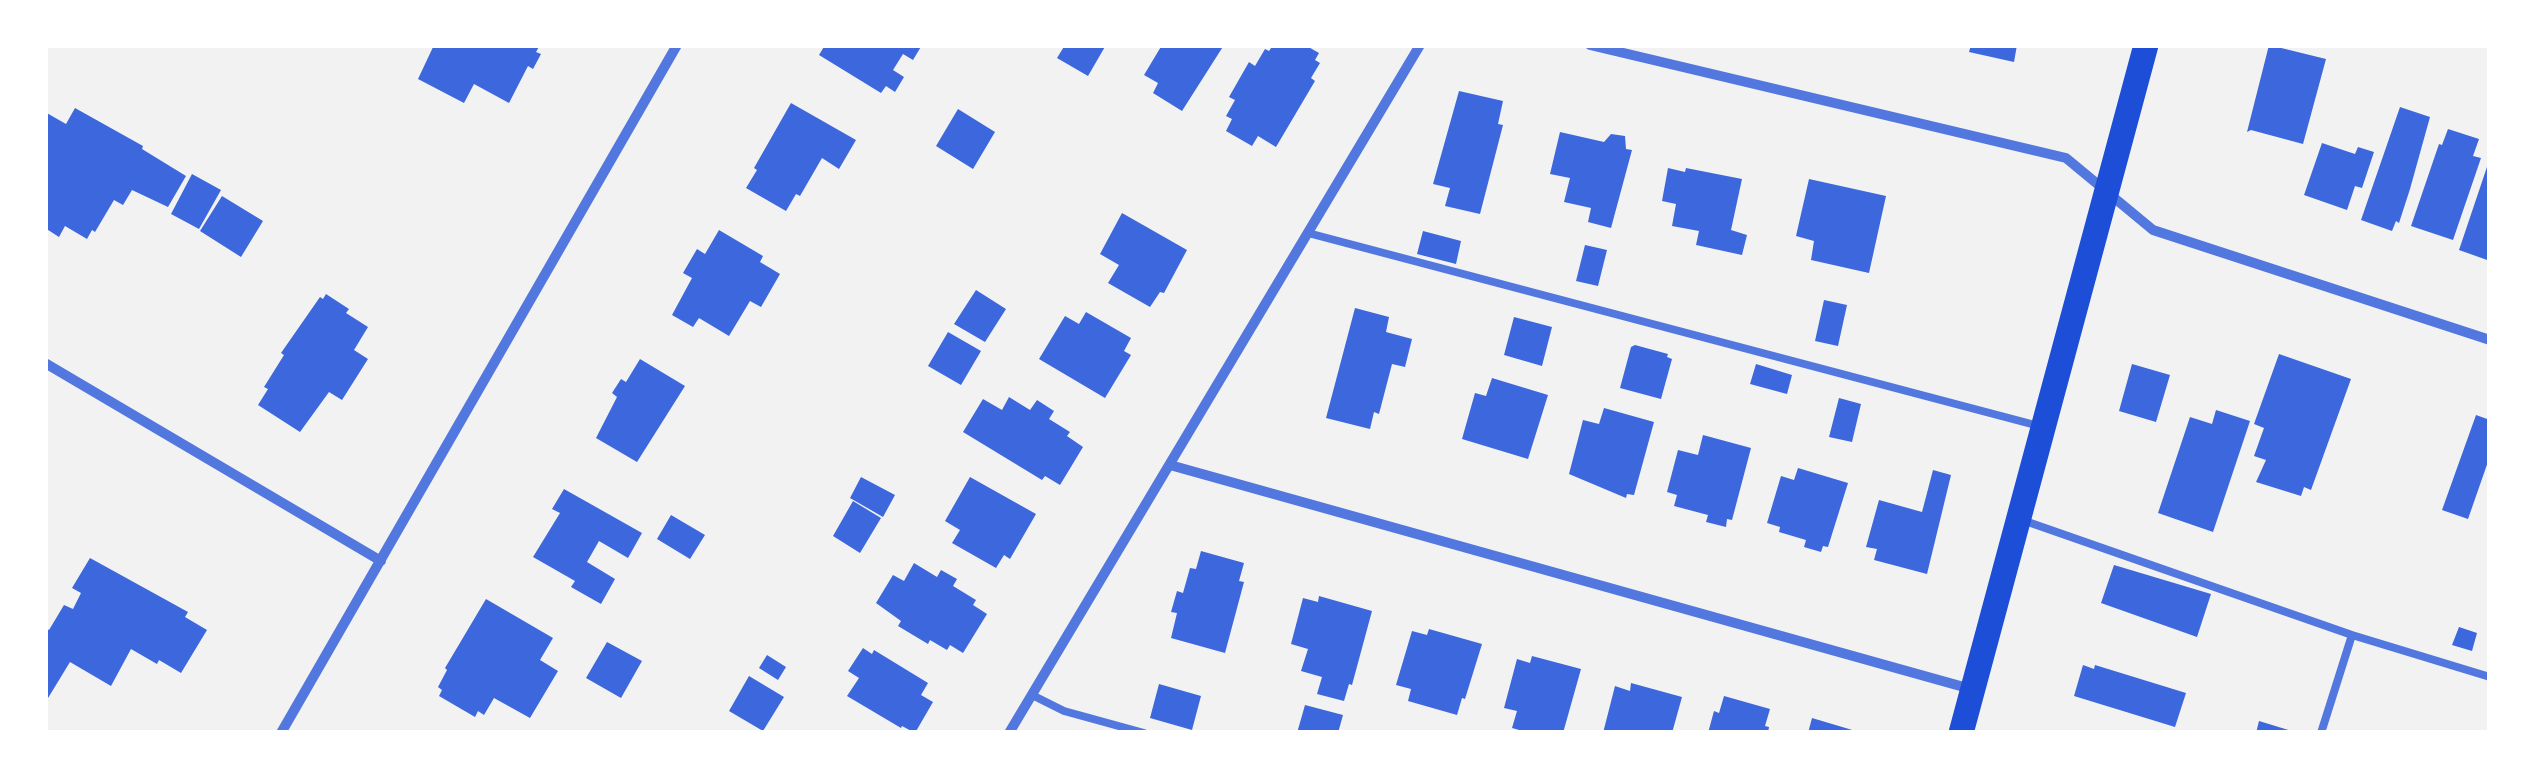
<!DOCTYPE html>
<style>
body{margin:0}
#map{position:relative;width:2535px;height:778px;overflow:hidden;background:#f2f2f2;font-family:Figtree,sans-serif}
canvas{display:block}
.frame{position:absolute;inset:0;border:48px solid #fff;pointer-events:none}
</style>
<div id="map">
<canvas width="2535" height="778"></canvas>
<div class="frame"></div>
</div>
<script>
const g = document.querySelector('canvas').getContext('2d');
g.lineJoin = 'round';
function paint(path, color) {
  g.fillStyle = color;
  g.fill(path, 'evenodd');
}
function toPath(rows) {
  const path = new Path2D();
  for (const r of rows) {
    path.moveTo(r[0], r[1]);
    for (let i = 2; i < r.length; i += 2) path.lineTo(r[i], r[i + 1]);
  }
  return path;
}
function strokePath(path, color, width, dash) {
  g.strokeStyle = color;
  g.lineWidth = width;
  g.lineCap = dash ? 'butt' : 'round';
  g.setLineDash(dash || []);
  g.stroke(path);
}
paint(toPath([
 [434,45,540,45,536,52,541,54,533,69,528,66,509,103,474,84,464,103,418,79],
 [825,45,922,45,913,60,903,54,893,70,904,77,895,92,886,86,881,93,819,55],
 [1065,45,1106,45,1088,76,1057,58],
 [1162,45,1224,45,1182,111,1153,93,1158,83,1144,75],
 [1273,45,1305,45,1319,53,1315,60,1320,63,1311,78,1315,81,1276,147,1258,136,1252,146,1226,131,1232,119,1226,116,1235,100,1229,97,1249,62,1255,66,1265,49,1269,51],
 [1971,45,2017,45,2014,62,1969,52],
 [2269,45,2326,59,2303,144,2251,130,2247,132],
 [1459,91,1503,101,1498,124,1503,125,1480,214,1445,206,1450,188,1433,184],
 [791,103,856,140,839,169,822,158,800,196,796,194,786,211,746,188,757,170,754,168],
 [2400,107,2430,117,2410,189,2399,223,2396,221,2392,231,2361,220],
 [75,108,143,146,142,149,186,176,168,207,132,190,123,205,114,200,95,232,92,230,87,239,65,226,59,237,45,228,45,112,66,124],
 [958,109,995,132,973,169,936,146],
 [2448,129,2479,139,2473,156,2481,158,2453,240,2411,226,2439,144,2442,145],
 [1560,132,1604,142,1611,134,1625,136,1626,149,1632,150,1611,228,1588,222,1591,208,1564,202,1570,178,1550,174],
 [2322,143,2355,154,2358,147,2374,152,2362,188,2355,186,2347,210,2304,195],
 [2489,161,2490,161,2490,261,2459,250],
 [1668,168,1685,172,1686,168,1742,179,1731,230,1747,235,1742,255,1696,245,1699,231,1672,226,1676,204,1662,201],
 [192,174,221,190,199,229,171,214],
 [1809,179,1886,196,1869,273,1811,260,1814,241,1796,236],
 [222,196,263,221,241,257,200,231],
 [1122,213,1187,250,1164,293,1160,292,1150,307,1108,283,1119,265,1100,254],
 [719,230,763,256,760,262,780,274,761,307,750,301,729,336,699,318,693,327,672,315,692,278,683,273,697,249,705,254],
 [1423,231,1461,241,1456,264,1417,254],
 [1585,245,1607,250,1598,286,1576,281],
 [976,290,1006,309,985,342,954,324],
 [326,294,349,309,346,313,368,327,354,350,368,359,342,400,329,392,300,432,258,405,268,389,264,387,284,355,281,353,320,297,323,299],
 [1824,300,1847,305,1838,346,1815,341],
 [1355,308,1389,317,1386,332,1412,339,1405,367,1392,364,1379,414,1374,412,1370,429,1326,418],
 [1086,312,1131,338,1124,351,1131,355,1105,398,1039,359,1065,316,1079,324],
 [1514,317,1552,327,1542,366,1504,355],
 [948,332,981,351,961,385,928,366],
 [1635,345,1668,354,1667,357,1672,359,1661,399,1620,388,1631,347],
 [2279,354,2351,379,2311,490,2304,487,2301,496,2256,482,2266,460,2254,456,2264,428,2254,424],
 [640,359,685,386,637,462,596,438,617,397,612,393,621,379,626,382],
 [1756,364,1792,375,1787,394,1750,384],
 [2132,364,2170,375,2156,422,2119,411],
 [1492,378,1548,395,1528,459,1462,439,1475,393,1486,396],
 [1009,397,1030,410,1037,400,1054,411,1049,419,1070,432,1067,436,1083,447,1060,485,1045,476,1042,480,963,432,983,399,1002,410],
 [1839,398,1861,404,1852,442,1829,437],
 [1604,408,1654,422,1634,495,1627,494,1626,498,1569,474,1583,420,1599,424],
 [2216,410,2250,421,2213,532,2158,513,2190,417,2212,424],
 [2476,415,2490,420,2490,456,2468,519,2442,510],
 [1703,435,1751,448,1732,520,1727,519,1726,527,1706,522,1708,515,1674,506,1677,495,1667,492,1678,450,1698,455],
 [1798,468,1848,483,1828,547,1823,546,1821,552,1804,547,1806,540,1779,532,1780,527,1767,523,1781,476,1794,480],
 [1933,470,1951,475,1927,574,1874,560,1877,549,1866,547,1879,500,1922,512],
 [861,477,895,495,883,517,850,498],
 [970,477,1036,514,1010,559,1004,555,996,568,952,543,960,530,945,521],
 [564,489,642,533,628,558,599,541,587,562,615,579,601,604,571,587,575,581,533,557,560,513,552,509],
 [853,501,881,518,860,553,833,536],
 [671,515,705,535,690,559,657,539],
 [1201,551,1244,563,1239,581,1244,582,1225,653,1171,638,1177,613,1171,612,1177,591,1183,593,1190,568,1196,569],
 [90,558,188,612,185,617,207,630,181,673,159,660,157,664,131,649,111,686,70,662,45,703,45,628,49,630,64,605,73,609,81,593,72,588],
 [914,563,937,577,941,570,957,579,953,586,976,600,973,605,987,614,963,653,950,645,947,650,930,640,928,644,898,626,901,621,876,603,893,575,904,581],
 [2114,565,2211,594,2197,637,2101,603],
 [1319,596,1372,611,1352,685,1349,684,1344,701,1317,694,1322,677,1301,671,1308,649,1291,644,1303,598,1318,602],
 [486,599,553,638,540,660,558,671,530,718,494,698,484,715,478,711,475,717,439,696,442,690,438,687,447,670,445,668],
 [2459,627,2477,633,2472,651,2452,645],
 [1429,629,1482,644,1465,699,1462,698,1457,715,1408,701,1411,689,1396,685,1412,631,1427,635],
 [607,642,642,661,621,698,586,678],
 [863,648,872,654,874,650,928,683,921,695,933,702,915,733,902,726,901,728,847,696,859,678,848,671],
 [767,655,786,667,778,680,759,668],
 [1532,656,1581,669,1563,733,1530,733,1512,728,1517,711,1504,708,1517,659,1530,663],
 [2083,665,2094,669,2095,665,2186,693,2175,727,2074,696],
 [749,676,784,697,763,731,729,711],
 [1631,683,1682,697,1672,733,1603,733,1615,686,1630,691],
 [1159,684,1201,696,1192,730,1150,718],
 [1724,696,1770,709,1765,726,1769,727,1768,733,1708,733,1714,711,1719,713],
 [1305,705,1343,715,1338,733,1297,733],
 [1812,718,1859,732,1859,733,1808,733],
 [2259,721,2295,732,2295,733,2256,733]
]), '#3d67dc');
strokePath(toPath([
 [1308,233,2039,426],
 [2025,521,2352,635,2490,677],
 [1032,695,1064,711,1144,733],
 [2321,733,2352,635]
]), '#5277de', 8);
strokePath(toPath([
 [1590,45,2066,158,2153,230,2490,340],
 [45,363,381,561],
 [1170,465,1971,689],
 [281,733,677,45],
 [1009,733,1420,45]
]), '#5277de', 10);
strokePath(toPath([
 [1961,733,2146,45]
]), '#1d4ed8', 25);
</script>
